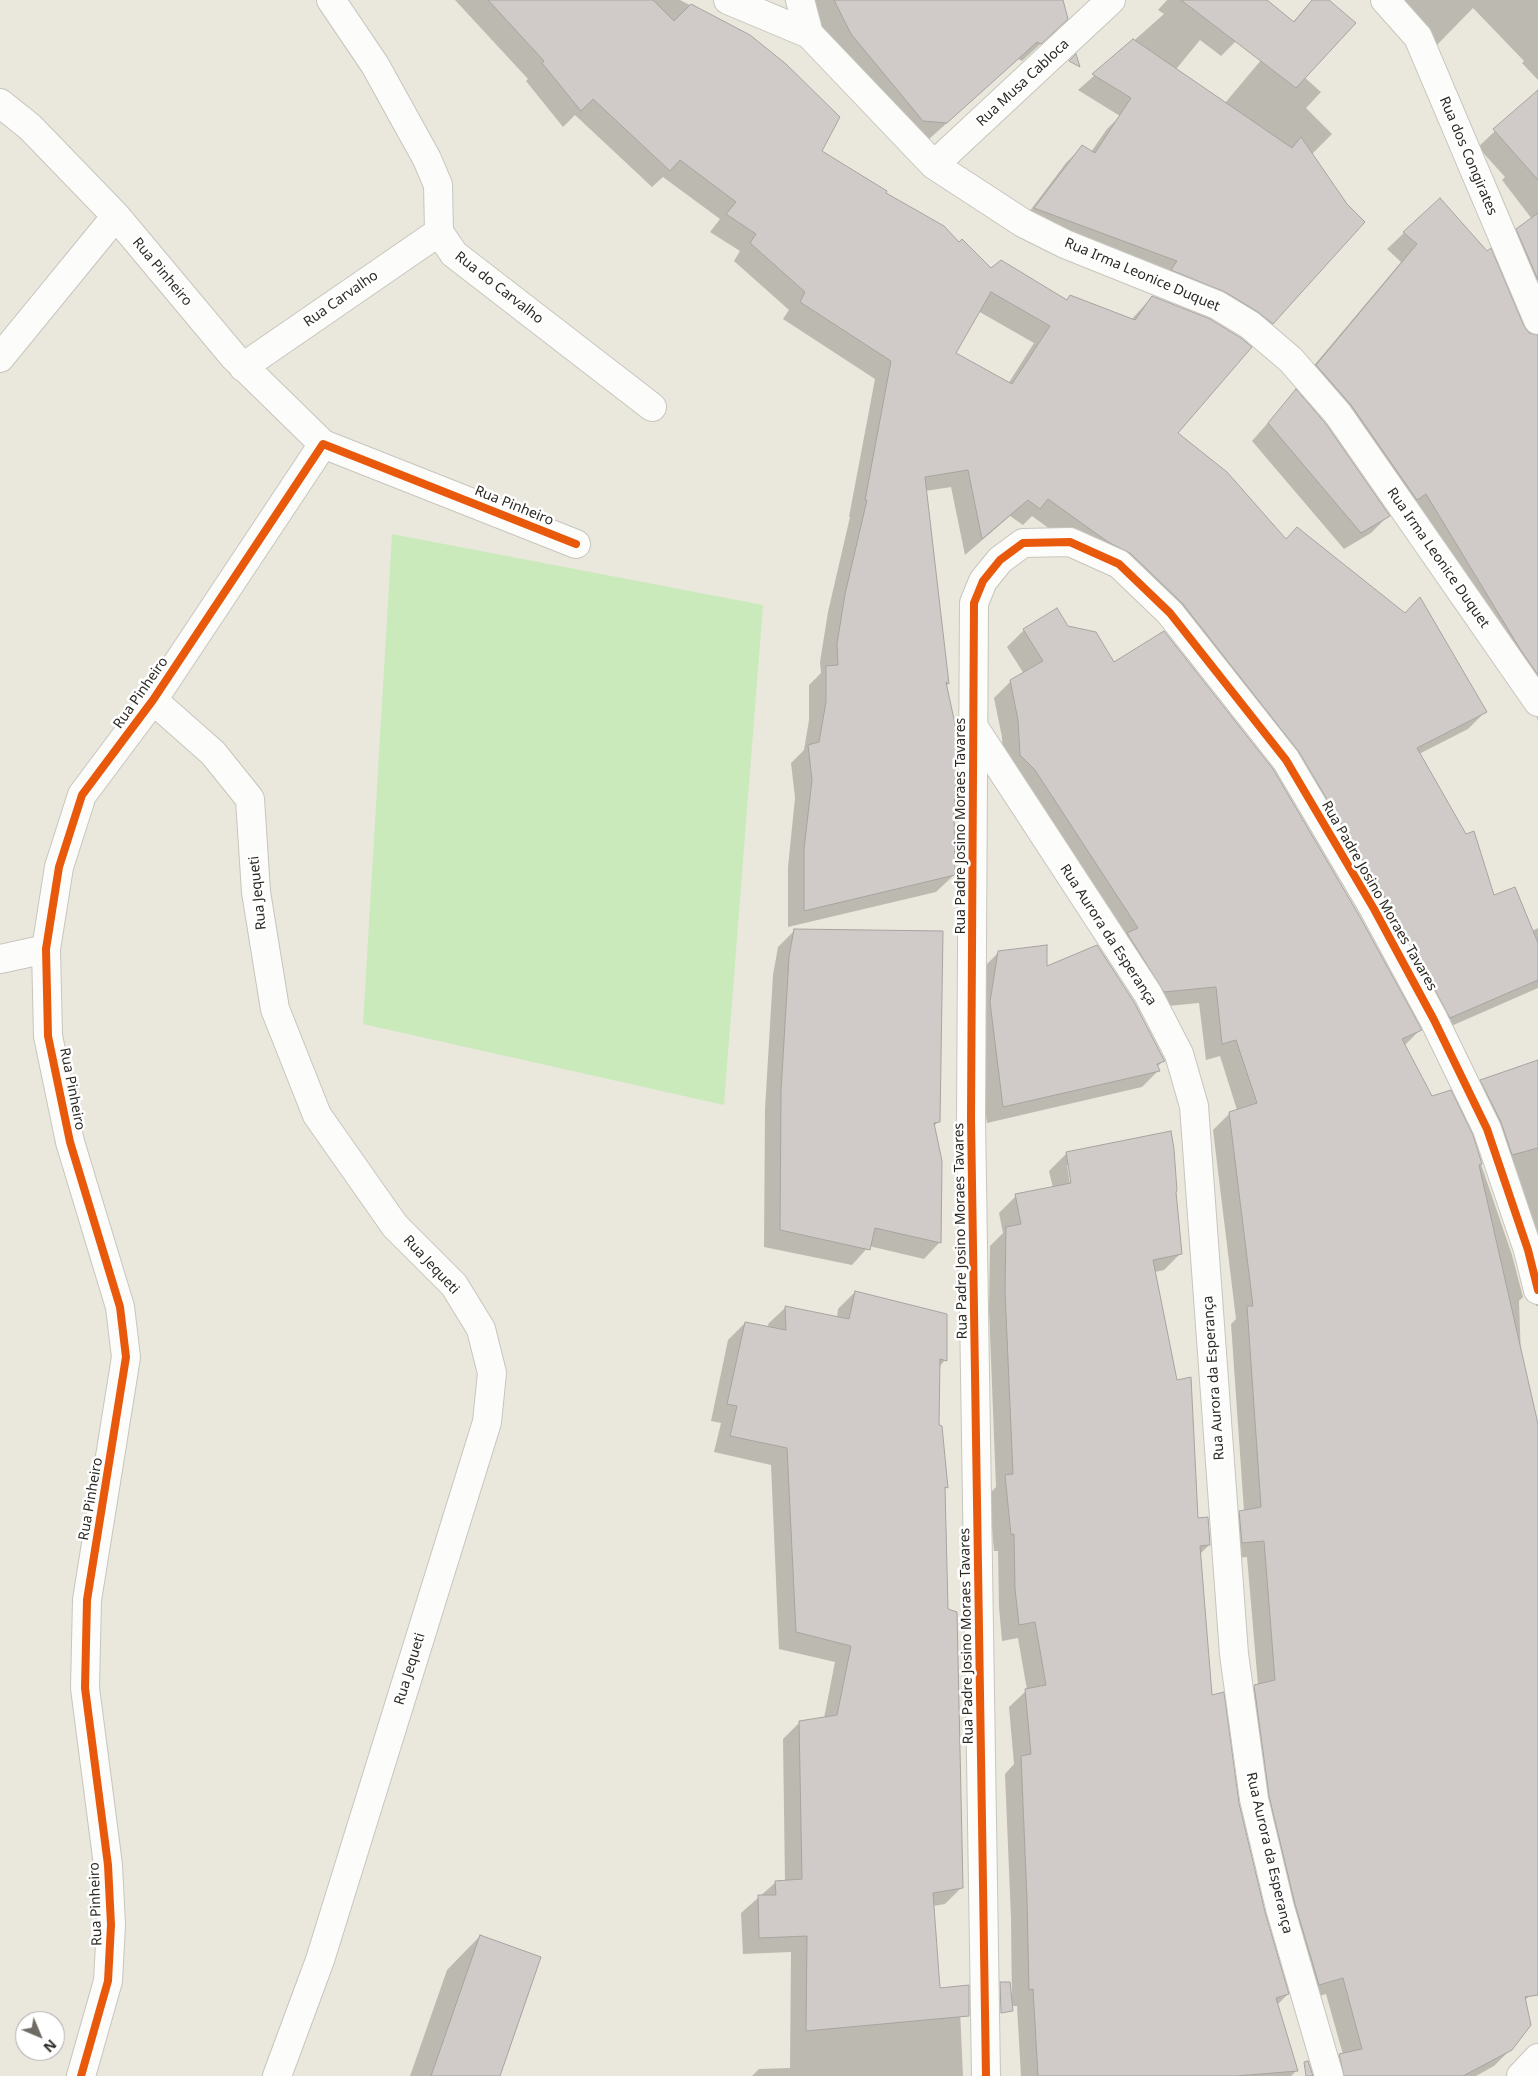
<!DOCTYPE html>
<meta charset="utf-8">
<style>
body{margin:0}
#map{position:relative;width:1538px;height:2076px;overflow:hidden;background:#eae8dd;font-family:"Noto Sans",sans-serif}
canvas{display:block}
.north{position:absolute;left:15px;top:2011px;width:50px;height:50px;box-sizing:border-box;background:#fff;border:1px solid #abaaa7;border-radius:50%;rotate:135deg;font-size:14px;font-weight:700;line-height:20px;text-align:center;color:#2c2a23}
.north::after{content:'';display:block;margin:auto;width:18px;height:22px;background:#6e6c64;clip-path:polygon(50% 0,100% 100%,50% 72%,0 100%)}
</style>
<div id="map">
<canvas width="1538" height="2076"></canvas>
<div class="north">N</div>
</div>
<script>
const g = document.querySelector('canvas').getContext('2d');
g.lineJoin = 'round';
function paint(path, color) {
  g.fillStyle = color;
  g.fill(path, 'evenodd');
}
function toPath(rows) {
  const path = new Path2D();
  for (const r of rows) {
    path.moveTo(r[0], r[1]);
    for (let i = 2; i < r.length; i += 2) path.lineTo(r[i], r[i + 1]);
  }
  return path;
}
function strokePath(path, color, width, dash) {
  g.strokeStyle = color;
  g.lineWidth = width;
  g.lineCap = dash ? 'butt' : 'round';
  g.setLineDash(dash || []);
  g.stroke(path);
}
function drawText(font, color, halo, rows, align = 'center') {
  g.font = font + ' "Noto Sans",sans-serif';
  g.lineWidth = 5;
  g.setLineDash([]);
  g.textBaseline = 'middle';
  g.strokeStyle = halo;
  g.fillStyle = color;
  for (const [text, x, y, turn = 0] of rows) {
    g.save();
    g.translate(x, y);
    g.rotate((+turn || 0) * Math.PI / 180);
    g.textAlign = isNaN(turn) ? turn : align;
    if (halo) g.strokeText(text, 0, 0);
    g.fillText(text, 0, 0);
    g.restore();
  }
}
paint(toPath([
 [392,534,763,605,724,1105,363,1024]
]), '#caeabb');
paint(toPath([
 [455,0,680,0,750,36,820,152,959,243,991,270,1067,301,1131,320,1152,297,1176,434,1286,540,1485,712,1468,729,1419,754,1493,896,1532,931,1538,928,1538,988,1433,1034,1283,769,1165,620,1091,559,1032,516,1023,525,1010,516,965,555,951,487,925,491,948,684,946,686,953,810,954,875,936,892,788,927,788,867,795,798,791,763,804,750,809,720,809,685,821,673,820,662,828,612,850,517,849,517,875,379,783,319,789,310,734,261,740,251,710,232,720,219,663,177,652,187,575,115,563,127,526,81,528,79],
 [978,311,1034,343,1008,384,954,354],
 [813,0,1062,0,1048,37,1022,61,1018,59,928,140,820,25],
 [1167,0,1232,0,1236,41,1221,56,1200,40,1146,106,1178,159,1304,9,1313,0,1327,0,1304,77,1321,92,1306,108,1332,134,1311,155,1272,323,1257,339,1020,224,1066,163,1082,147,1091,152,1107,129,1120,116,1078,90,1164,14,1158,10],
 [1392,0,1538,0,1538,80,1522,63,1524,61,1473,8,1436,46],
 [1538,91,1538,721,1535,710,1300,382,1401,262,1387,249,1440,199,1523,327,1527,333,1537,337,1536,331,1500,247,1517,230,1532,219,1502,180,1505,177,1478,147],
 [1296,391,1388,516,1371,533,1344,549,1252,441],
 [1067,627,1113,664,1420,1030,1404,1046,1432,1097,1471,1135,1512,1255,1523,1297,1519,1301,1521,1358,1538,1433,1538,1988,1524,2001,1511,2049,1494,2066,1476,2076,1349,2076,1326,1994,1302,2001,1238,1703,1255,1686,1258,1685,1247,1557,1225,1559,1223,1529,1240,1512,1244,1511,1231,1324,1236,1319,1213,1130,1230,1113,1237,1110,1220,1056,1206,1060,1199,1003,1148,1008,1004,772,1002,737,994,698,1011,681,1024,674,1007,647,1024,630],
 [794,931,939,1121,933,1127,940,1242,924,1259,869,1246,852,1265,764,1247,765,1109,773,975,778,947],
 [999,952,1163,1061,1157,1067,1159,1070,1142,1087,987,1123,974,1019,982,969],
 [1538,1061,1538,1306,1536,1306,1526,1263,1464,1098,1481,1081],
 [1066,1154,1175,1192,1181,1253,1164,1270,1155,1272,1197,1520,1209,1545,1199,1555,1211,1697,1264,1912,1288,1994,1277,2005,1296,2071,1291,2076,1021,2076,1017,2006,1012,2006,1011,1918,1005,1774,1014,1764,1009,1707,1027,1690,1018,1638,1002,1641,999,1607,998,1551,994,1551,989,1494,996,1487,989,1309,990,1246,1003,1233,999,1213,1016,1196,1053,1188,1049,1171],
 [1067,1165,1069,1165,1074,1189,1071,1190],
 [855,1292,945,1360,939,1367,938,1426,947,1487,943,1491,946,1610,962,1887,945,1904,933,1906,939,1989,959,1987,963,2076,752,2076,759,2069,790,2068,791,1952,743,1954,741,1913,776,1882,785,1882,783,1739,800,1722,824,1718,835,1662,779,1649,771,1465,714,1452,721,1423,711,1421,728,1340,745,1323,769,1328,768,1324,785,1308,837,1318,838,1309],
 [480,1936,499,2076,410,2076,447,1970]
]), '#0003');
const building = toPath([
 [488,0,653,0,674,21,691,4,750,35,786,64,840,117,822,151,887,191,886,193,944,226,959,242,962,239,991,268,1001,260,1067,300,1070,295,1135,320,1152,296,1210,319,1241,338,1252,347,1178,433,1227,472,1286,539,1297,527,1405,613,1420,597,1487,712,1417,748,1466,834,1474,831,1494,895,1515,887,1538,943,1538,980,1450,1018,1387,901,1299,752,1182,603,1130,553,1108,542,1048,499,1040,509,1028,500,982,539,968,470,925,477,949,684,946,682,958,738,954,811,955,875,804,911,804,849,812,780,808,745,819,742,826,702,826,666,838,665,837,644,845,594,867,500,865,500,891,361,800,302,805,292,750,243,756,234,726,214,736,202,680,160,670,171,593,99,581,111,542,63,544,61,488,0],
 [991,292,1050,326,1012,384,956,353,991,292],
 [834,0,1063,0,1068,19,1041,44,1037,42,947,123,923,121,851,34,834,0],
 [1181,0,1267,0,1294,22,1312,0,1329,0,1356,23,1296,88,1181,0],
 [1133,39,1292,148,1301,137,1347,204,1365,222,1273,324,1258,312,1225,292,1171,270,1177,261,1034,208,1082,145,1095,153,1131,98,1092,74,1133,39],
 [1076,54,1080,67,1069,61,1076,54],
 [1538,90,1538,180,1493,129,1538,90],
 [1440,198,1487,251,1491,248,1524,326,1529,333,1538,335,1538,675,1520,649,1426,494,1417,500,1351,405,1316,365,1417,244,1403,232,1440,198],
 [1538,213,1538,280,1516,229,1538,213],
 [1296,389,1326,424,1390,516,1361,533,1268,423,1296,389],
 [1057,608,1068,626,1096,632,1114,662,1164,631,1273,769,1360,917,1422,1030,1402,1039,1432,1096,1451,1090,1473,1135,1482,1164,1479,1165,1538,1424,1538,1995,1525,1997,1531,2025,1512,2050,1463,2076,1344,2076,1339,2054,1362,2049,1343,1978,1319,1985,1295,1904,1269,1796,1254,1685,1275,1680,1264,1541,1242,1543,1239,1511,1261,1507,1247,1306,1253,1306,1229,1112,1257,1103,1236,1040,1222,1044,1216,987,1164,992,1127,933,1138,928,1035,770,1020,755,1018,720,1010,680,1043,661,1023,629,1057,608],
 [794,929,943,931,940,1122,934,1123,942,1161,941,1243,875,1228,870,1250,780,1230,781,1091,789,957,794,929],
 [1047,945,1047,966,1097,945,1134,1002,1164,1060,1165,1061,1157,1064,1160,1071,1003,1107,990,1002,998,951,1047,945],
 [1538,1060,1538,1148,1512,1155,1501,1122,1480,1080,1538,1060],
 [1171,1131,1174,1149,1177,1191,1176,1192,1182,1254,1153,1260,1177,1380,1191,1377,1198,1518,1208,1517,1210,1545,1200,1546,1212,1695,1224,1692,1239,1803,1265,1912,1289,1994,1276,1998,1298,2071,1236,2076,1038,2076,1033,1989,1029,1990,1027,1900,1021,1756,1031,1754,1025,1689,1046,1685,1035,1622,1019,1625,1015,1589,1014,1534,1011,1535,1005,1475,1013,1474,1005,1291,1006,1227,1021,1224,1015,1194,1071,1183,1066,1152,1171,1131],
 [855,1291,947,1314,947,1361,940,1359,939,1425,942,1426,948,1488,945,1487,948,1609,957,1612,963,1888,933,1893,940,1988,969,1985,969,2016,806,2031,807,1936,759,1938,758,1895,776,1895,775,1881,802,1879,799,1721,837,1715,851,1646,796,1632,787,1448,730,1436,737,1406,727,1404,745,1322,786,1330,785,1306,849,1319,855,1291],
 [480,1935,541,1957,500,2076,431,2076,480,1935],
 [1000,1982,1010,1982,1013,2011,1001,2013,1000,1982],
 [1308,2061,1313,2076,1306,2076,1304,2062,1308,2061]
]);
paint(building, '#d0cbc8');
strokePath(building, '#a7a39f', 1);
const street = toPath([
 [331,0,375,65,427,159,438,185,439,232,454,254,652,407],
 [728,0,809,34,934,165,1023,223,1065,244,1217,305,1250,325,1291,360,1338,414,1538,702],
 [800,0,809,34],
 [1385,0,1418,37,1538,320],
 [0,103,30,127,116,216,234,357,323,444],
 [934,165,1111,0],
 [0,358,116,216],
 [243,367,439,232],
 [153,700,213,753,250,799,256,892,275,1009,317,1115,395,1226,454,1285,481,1329,492,1373,487,1422,320,1960,277,2076],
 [975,729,1148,994,1179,1054,1194,1106,1234,1654,1254,1799,1280,1908,1329,2076],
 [0,959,46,949],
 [81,2076,108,1981,111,1925,108,1865,85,1688,87,1600,126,1357,120,1307,70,1142,48,1036,46,949,59,867,82,795,153,700,323,444,576,544],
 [986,2076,971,1119,974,603,983,581,1000,560,1023,543,1070,542,1119,564,1170,613,1286,760,1374,909,1434,1020,1487,1129,1528,1250,1538,1290],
 [1521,2076,1538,2058]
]);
strokePath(street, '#c7c5bd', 30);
strokePath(street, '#fcfcfa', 28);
strokePath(toPath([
 [81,2076,108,1981,111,1925,108,1865,85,1688,87,1600,126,1357,120,1307,70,1142,48,1036,46,949,59,867,82,795,153,700,323,444,576,544],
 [986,2076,971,1119,974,603,983,581,1000,560,1023,543,1070,542,1119,564,1170,613,1286,760,1374,909,1434,1020,1487,1129,1528,1250,1538,1290]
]), '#e8590c', 8);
drawText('14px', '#2c2a23', '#fff', [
 ["Rua Musa Cabloca",1023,83,-43],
 ["Rua dos Congirates",1468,156,67],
 ["Rua Pinheiro",162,272,50],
 ["Rua Irma Leonice Duquet",1142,275,23],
 ["Rua do Carvalho",499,288,38],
 ["Rua Carvalho",341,299,-35],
 ["Rua Pinheiro",514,506,22],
 ["Rua Irma Leonice Duquet",1438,558,55],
 ["Rua Pinheiro",141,693,-55],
 ["Rua Padre Josino Moraes Tavares",961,826,-90],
 ["Rua Jequeti",258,893,-96],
 ["Rua Padre Josino Moraes Tavares",1379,896,60],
 ["Rua Aurora da Esperança",1108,935,57],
 ["Rua Pinheiro",72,1089,79],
 ["Rua Padre Josino Moraes Tavares",961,1231,-91],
 ["Rua Jequeti",431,1265,47],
 ["Rua Aurora da Esperança",1214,1378,-94],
 ["Rua Pinheiro",91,1499,-80],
 ["Rua Padre Josino Moraes Tavares",967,1636,-91],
 ["Rua Jequeti",410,1669,-73],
 ["Rua Aurora da Esperança",1269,1853,77],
 ["Rua Pinheiro",96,1904,-92]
]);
</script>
